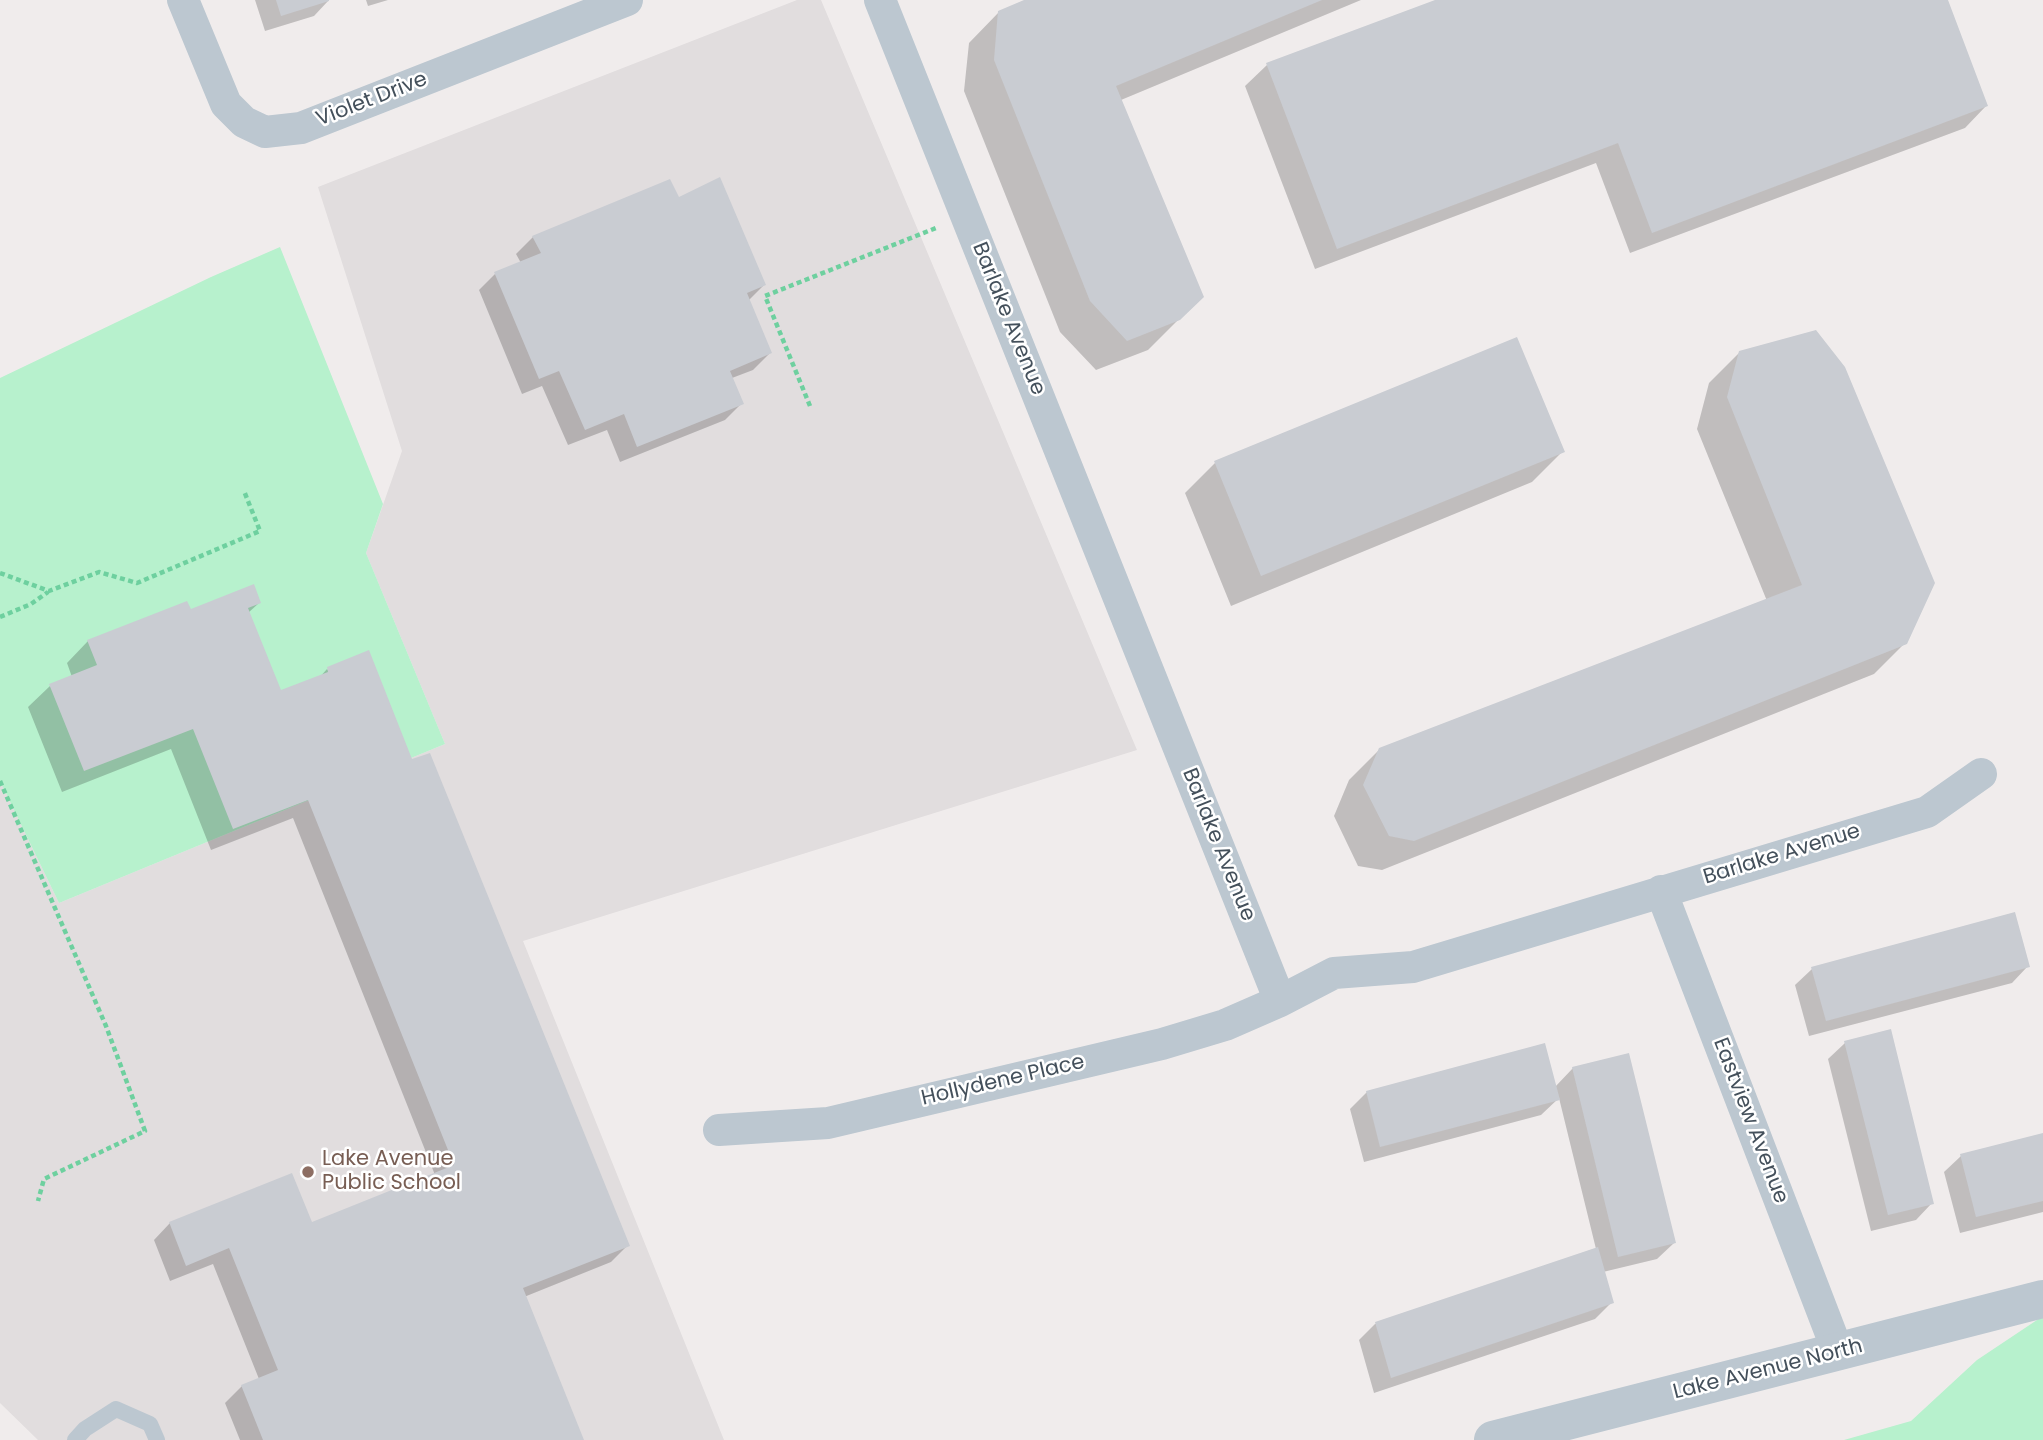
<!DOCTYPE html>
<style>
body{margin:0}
canvas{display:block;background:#f0ecec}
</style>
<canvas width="2043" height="1440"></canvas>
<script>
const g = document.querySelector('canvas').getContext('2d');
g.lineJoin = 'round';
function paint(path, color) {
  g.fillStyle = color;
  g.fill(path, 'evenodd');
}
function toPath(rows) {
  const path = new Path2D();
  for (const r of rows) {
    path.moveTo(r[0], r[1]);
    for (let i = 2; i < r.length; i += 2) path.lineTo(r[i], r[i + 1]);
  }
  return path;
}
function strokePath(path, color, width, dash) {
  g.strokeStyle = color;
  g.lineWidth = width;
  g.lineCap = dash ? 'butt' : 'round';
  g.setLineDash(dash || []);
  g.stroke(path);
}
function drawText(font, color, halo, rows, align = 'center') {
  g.font = font + ' Poppins,sans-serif';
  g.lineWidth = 5;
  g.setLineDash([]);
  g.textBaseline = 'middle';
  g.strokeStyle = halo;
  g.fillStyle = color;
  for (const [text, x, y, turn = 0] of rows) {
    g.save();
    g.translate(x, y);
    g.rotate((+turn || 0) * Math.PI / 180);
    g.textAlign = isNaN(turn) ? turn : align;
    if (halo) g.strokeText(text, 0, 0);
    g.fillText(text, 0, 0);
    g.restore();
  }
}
paint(toPath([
 [797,0,821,0,1137,750,523,941,724,1440,38,1440,0,1403,0,781,59,903,445,744,366,553,402,451,318,187]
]), '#e1ddde');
paint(toPath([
 [280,247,383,504,366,553,445,744,59,903,0,781,0,378,211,277],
 [2043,1316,2043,1440,1844,1440,1911,1421,1977,1360]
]), '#b7f1cd');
paint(toPath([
 [255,0,329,0,314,16,265,31],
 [366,0,388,0,368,6],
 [1029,0,1361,0,1121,100,1201,297,1148,350,1096,370,1060,332,964,91,969,43,999,12],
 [1440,0,1946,0,1986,106,1965,128,1630,253,1596,163,1315,269,1245,86,1267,65],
 [678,199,764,285,748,301,770,353,753,370,732,378,742,403,725,420,620,462,607,430,568,445,542,386,522,394,479,290,495,274,521,263,516,254,533,237],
 [1740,352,1905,643,1874,674,1382,870,1358,866,1334,816,1349,780,1380,749,1767,601,1697,429,1709,383],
 [1562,452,1532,482,1231,606,1185,493,1215,463],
 [259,603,248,613,280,692,319,678,327,669,410,759,628,1245,611,1262,524,1297,582,1440,240,1440,225,1403,242,1386,259,1379,213,1264,170,1281,154,1240,170,1223,311,1224,435,1175,293,818,211,850,171,749,62,792,28,707,50,686,72,677,67,663,88,641,190,611],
 [2028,966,2012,983,1809,1036,1795,985,1812,969],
 [1845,1043,1932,1203,1916,1220,1871,1231,1828,1059],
 [1573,1068,1674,1243,1657,1259,1603,1272,1612,1302,1595,1319,1374,1393,1359,1340,1375,1324,1596,1249,1559,1098,1541,1115,1364,1162,1350,1109,1367,1092,1555,1087],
 [2043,1135,2043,1212,1960,1233,1944,1172,1961,1156]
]), '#0003');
paint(toPath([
 [276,0,329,0,329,1,281,16],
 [1024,0,1322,0,1116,86,1204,297,1180,320,1127,341,1090,301,994,60,998,11],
 [1435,0,1948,0,1988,106,1652,233,1618,143,1337,249,1266,63],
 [720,177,766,285,747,293,772,353,730,371,744,404,637,447,624,414,585,430,559,371,539,379,494,272,541,253,532,236,670,179,679,197],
 [1816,330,1845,367,1935,583,1907,644,1414,841,1389,836,1363,785,1379,748,1802,585,1727,397,1739,351],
 [1517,337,1565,452,1261,576,1214,461],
 [254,584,261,603,248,608,281,690,328,672,327,667,369,650,412,759,430,753,630,1246,523,1288,584,1440,263,1440,241,1385,278,1370,229,1248,186,1266,169,1222,292,1173,312,1222,454,1165,308,800,233,829,193,729,84,771,49,684,97,665,87,640,187,601,191,609],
 [2015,912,2030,967,1826,1021,1811,967],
 [1891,1029,1934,1204,1888,1215,1844,1041],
 [1545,1043,1560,1100,1380,1147,1366,1091],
 [1629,1053,1676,1243,1618,1257,1572,1067],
 [2043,1133,2043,1201,1976,1217,1960,1154],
 [1598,1247,1614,1303,1391,1378,1375,1322]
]), '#c9ccd2');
strokePath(toPath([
 [810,406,765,296,936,228],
 [0,573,49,591,99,572,137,583,260,531,244,491],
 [0,617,31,604,48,592],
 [0,781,106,1026,145,1131,44,1179,38,1201]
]), '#6ed09f', 4.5, [5, 3.5]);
strokePath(toPath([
 [75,1440,85,1429,116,1409,150,1424,157,1440]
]), '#bcc7d0', 16);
strokePath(toPath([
 [183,0,226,104,244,122,265,132,301,128,627,0],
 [880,0,1280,1001],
 [1661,891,1838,1352],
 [719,1130,828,1123,1162,1044,1225,1025,1280,1001,1334,973,1413,967,1927,812,1981,774]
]), '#bcc7d0', 32);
strokePath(toPath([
 [1493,1440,2043,1299]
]), '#bcc7d0', 38);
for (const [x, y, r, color] of [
 [308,1172,7,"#8d6e63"]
]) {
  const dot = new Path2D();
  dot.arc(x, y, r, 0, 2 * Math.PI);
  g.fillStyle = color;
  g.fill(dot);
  strokePath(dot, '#fff', 2.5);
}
drawText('21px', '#44505b', '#fff', [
 ["Violet Drive",372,100,-21],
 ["Barlake Avenue",1008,319,68],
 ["Barlake Avenue",1218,845,68],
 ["Barlake Avenue",1782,855,-17],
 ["Hollydene Place",1003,1081,-13],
 ["Eastview Avenue",1750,1121,69],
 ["Lake Avenue North",1768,1370,-14]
]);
drawText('21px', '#785e54', '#fff', [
 ["Lake Avenue",322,1160],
 ["Public School",322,1184]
], 'left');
</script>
